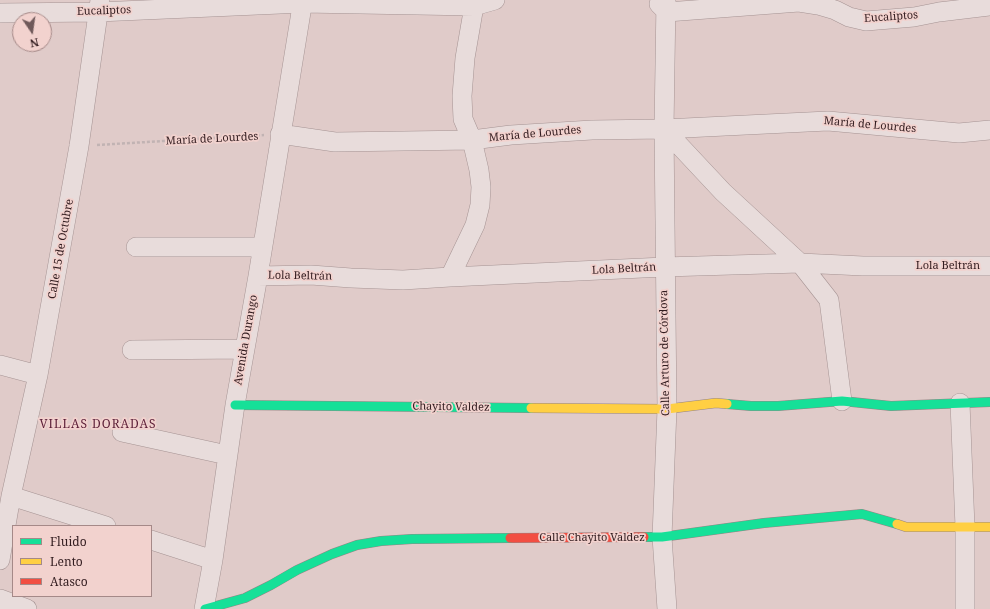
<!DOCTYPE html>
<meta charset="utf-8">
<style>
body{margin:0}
#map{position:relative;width:990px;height:609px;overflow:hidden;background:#e0cbc9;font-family:"Noto Serif",serif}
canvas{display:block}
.legend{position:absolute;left:12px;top:525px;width:140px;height:72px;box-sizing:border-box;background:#f2d2ce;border:1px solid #a58988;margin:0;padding:5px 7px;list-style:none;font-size:12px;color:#321c1f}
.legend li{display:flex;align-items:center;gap:8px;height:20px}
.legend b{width:20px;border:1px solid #a58988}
.north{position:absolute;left:12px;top:12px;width:40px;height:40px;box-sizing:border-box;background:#f2d2ce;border:1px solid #a58988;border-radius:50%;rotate:167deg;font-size:11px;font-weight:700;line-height:16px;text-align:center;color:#321c1f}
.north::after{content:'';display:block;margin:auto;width:14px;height:18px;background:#6f595a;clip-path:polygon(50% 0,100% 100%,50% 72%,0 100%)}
</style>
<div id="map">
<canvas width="990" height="609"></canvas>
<ul class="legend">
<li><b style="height:5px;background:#16e098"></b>Fluido</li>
<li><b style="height:5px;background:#ffcf43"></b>Lento</li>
<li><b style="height:5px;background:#f24e42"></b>Atasco</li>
</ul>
<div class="north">N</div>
</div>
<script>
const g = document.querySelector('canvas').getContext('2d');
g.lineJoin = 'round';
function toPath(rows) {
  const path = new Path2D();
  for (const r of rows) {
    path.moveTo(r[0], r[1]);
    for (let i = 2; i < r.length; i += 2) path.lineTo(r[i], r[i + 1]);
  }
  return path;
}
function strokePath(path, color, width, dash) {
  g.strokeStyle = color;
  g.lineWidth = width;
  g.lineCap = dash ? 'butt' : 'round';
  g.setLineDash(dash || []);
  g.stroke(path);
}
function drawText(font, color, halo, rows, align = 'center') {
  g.font = font + ' "Noto Serif",serif';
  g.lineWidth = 3.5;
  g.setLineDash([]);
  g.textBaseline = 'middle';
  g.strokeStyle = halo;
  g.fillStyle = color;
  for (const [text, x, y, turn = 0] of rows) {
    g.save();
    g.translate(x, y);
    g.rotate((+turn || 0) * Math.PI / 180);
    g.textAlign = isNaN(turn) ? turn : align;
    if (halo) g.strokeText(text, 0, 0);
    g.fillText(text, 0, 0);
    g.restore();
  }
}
const street = toPath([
 [666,0,664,129,667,409,662,537,667,609],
 [659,4,667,12,799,2,818,5,835,10,849,17,866,21,914,17,939,12,990,6],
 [0,13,98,12,303,3,474,6,495,0],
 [664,129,723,192,800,263,829,300,842,401],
 [280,134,335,142,472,140,511,135,592,130,664,129,828,121,959,133,990,130],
 [136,247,262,247],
 [258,276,311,275,351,278,403,280,450,277,664,267,800,263,863,266,990,266],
 [450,277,475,225,480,205,481,187,479,170,472,140,463,119,462,96,465,58,474,6],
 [132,350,245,349],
 [0,365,38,375],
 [960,403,965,527,965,609],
 [122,432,227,455],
 [11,496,106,526],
 [151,540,213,560],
 [0,560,11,496,38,375,79,146,100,0],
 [0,599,27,609],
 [204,609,213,560,235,405,258,276,303,0]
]);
const fast = toPath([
 [727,404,751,406,778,406,842,401,891,406,990,402],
 [235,405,531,408],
 [644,537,662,537,764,523,862,514,897,524],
 [205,609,245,598,271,585,297,570,332,554,357,545,381,541,412,539,510,538]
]);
const slow = toPath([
 [531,408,667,409,716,403,727,404],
 [897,524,906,527,990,527]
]);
const jam = toPath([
 [510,538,644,537]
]);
strokePath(street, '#a59393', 20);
strokePath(fast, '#958484', 10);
strokePath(slow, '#958484', 10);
strokePath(jam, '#958484', 10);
strokePath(toPath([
 [97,145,264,135]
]), '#c1b3b3', 2.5, [3, 2]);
strokePath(street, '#e8dcdb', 19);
strokePath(fast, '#16e098', 9);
strokePath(slow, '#ffcf43', 9);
strokePath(jam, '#f24e42', 9);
drawText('11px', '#321c1f', '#f2d2ce', [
 ["Eucaliptos",104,11,-2],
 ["Eucaliptos",891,17,-4],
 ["María de Lourdes",870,125,5],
 ["María de Lourdes",535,134,-5],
 ["María de Lourdes",212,139,-3],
 ["Calle 15 de Octubre",61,249,-80],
 ["Lola Beltrán",948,266],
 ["Lola Beltrán",624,269,-3],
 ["Lola Beltrán",300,276,1],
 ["Avenida Durango",246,340,-80],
 ["Calle Arturo de Córdova",665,353,-91],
 ["Chayito Valdez",451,407,1],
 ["Calle Chayito Valdez",592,538]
]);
g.letterSpacing = '1px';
drawText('12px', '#5c1f38', '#f2d2ce', [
 ["VILLAS DORADAS",98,425]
]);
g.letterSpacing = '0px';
</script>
